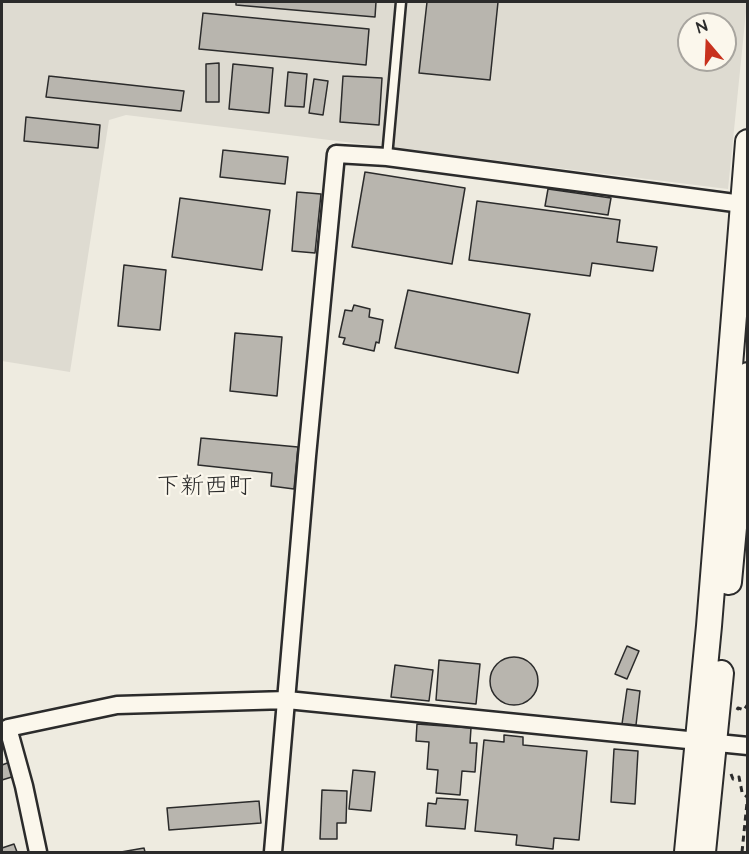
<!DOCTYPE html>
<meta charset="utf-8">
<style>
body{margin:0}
#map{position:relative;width:749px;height:854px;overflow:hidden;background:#eeebe0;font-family:"Architects Daughter",sans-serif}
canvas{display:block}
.frame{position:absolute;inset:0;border:3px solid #2b2b2b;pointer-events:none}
.north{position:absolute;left:677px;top:12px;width:60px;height:60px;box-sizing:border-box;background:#fbf7ec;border:2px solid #a8a59f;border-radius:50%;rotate:341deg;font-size:16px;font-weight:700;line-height:24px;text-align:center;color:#2b2b2b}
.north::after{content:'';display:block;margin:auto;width:21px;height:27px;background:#c8321e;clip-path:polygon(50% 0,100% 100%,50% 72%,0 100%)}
</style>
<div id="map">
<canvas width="749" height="854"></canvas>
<div class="frame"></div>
<div class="north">N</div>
</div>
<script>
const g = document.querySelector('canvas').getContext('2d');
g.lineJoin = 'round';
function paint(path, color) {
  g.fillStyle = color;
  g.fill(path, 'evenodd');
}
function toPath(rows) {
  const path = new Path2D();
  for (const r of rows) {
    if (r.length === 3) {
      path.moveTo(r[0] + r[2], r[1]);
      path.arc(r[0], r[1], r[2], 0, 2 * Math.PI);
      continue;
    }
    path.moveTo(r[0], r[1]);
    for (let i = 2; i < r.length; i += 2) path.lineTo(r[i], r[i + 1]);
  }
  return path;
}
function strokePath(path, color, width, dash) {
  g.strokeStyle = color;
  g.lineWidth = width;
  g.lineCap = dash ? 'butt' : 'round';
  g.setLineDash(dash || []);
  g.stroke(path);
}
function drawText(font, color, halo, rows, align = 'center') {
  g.font = font + ' "Architects Daughter","Klee One",sans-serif';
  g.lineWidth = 4.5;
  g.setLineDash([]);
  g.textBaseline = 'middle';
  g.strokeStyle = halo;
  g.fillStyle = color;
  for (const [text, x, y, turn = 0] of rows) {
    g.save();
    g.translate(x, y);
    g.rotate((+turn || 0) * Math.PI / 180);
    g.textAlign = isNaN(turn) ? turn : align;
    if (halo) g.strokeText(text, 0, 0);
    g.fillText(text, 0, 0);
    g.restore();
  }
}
paint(toPath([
 [2,2,747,2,728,189,126,115,109,120,70,372,2,361],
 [689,24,725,24,725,60,689,60]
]), '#dedbd1');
const building = toPath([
 [236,2,376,2,375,17,236,5,236,2],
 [427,2,498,2,490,80,419,73,427,2],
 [203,13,369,29,366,65,199,49,203,13],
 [219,63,219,102,206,102,206,64,219,63],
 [233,64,273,68,269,113,229,109,233,64],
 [288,72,307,74,304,107,285,106,288,72],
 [49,76,184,91,181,111,46,97,49,76],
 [343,76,382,78,379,125,340,122,343,76],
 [314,79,328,81,323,115,309,113,314,79],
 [26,117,100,125,98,148,24,141,26,117],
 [223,150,288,157,285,184,220,177,223,150],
 [365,172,465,188,452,264,352,247,365,172],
 [548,189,611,198,608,215,545,206,548,189],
 [297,192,321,194,315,253,292,251,297,192],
 [180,198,270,210,262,270,172,257,180,198],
 [477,201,620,220,617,242,657,247,653,271,592,263,590,276,469,260,477,201],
 [124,265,166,270,160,330,118,326,124,265],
 [408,290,530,314,518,373,395,348,408,290],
 [354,305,370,309,369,317,383,320,379,343,376,342,374,351,343,344,345,338,339,337,345,310,352,311,354,305],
 [235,333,282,337,277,396,230,391,235,333],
 [201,438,298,447,294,489,271,486,272,473,198,465,201,438],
 [627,646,639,651,627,679,615,674,627,646],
 [514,681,24],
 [439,660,480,664,476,704,436,700,439,660],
 [395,665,433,670,429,701,391,697,395,665],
 [627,689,640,691,636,725,622,724,627,689],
 [417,724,471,728,470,743,477,743,475,772,462,771,460,795,436,793,438,770,427,769,429,742,416,741,417,724],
 [504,735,523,737,523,745,587,751,579,840,554,838,553,849,516,845,517,835,475,831,484,740,504,742,504,735],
 [614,749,638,751,635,804,611,802,614,749],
 [10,762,15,776,2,780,2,765,10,762],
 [353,770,375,772,371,811,349,809,353,770],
 [322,790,347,791,346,823,337,823,337,839,320,839,322,790],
 [437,798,468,800,465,829,426,826,428,803,436,804,437,798],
 [259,801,261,823,169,830,167,808,259,801],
 [14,844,17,852,2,852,2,848,14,844],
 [144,848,145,852,121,852,144,848]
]);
paint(building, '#b8b5ae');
strokePath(building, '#2b2b2b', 1.5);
const lane = toPath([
 [387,157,401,2]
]);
const street = toPath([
 [38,852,24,786,8,728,117,705,287,700,748,746],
 [273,852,307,456,336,154,387,157,742,204]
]);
const secondary = toPath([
 [729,582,748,375],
 [687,852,709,626,748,142],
 [703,852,721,673]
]);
strokePath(lane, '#2b2b2b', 13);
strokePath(street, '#2b2b2b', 21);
strokePath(secondary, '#2b2b2b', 28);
strokePath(toPath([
 [737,710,738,708,744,710,748,704],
 [731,774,733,779,739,777,742,792,747,797],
 [742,852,748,793]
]), '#2b2b2b', 3, [6, 4.5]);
strokePath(lane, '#fbf7ec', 8);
strokePath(street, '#fbf7ec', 16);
strokePath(secondary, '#fbf7ec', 24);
drawText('24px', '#2b2b2b', '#fbf7ec', [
 ["下新西町",204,488]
]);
</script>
